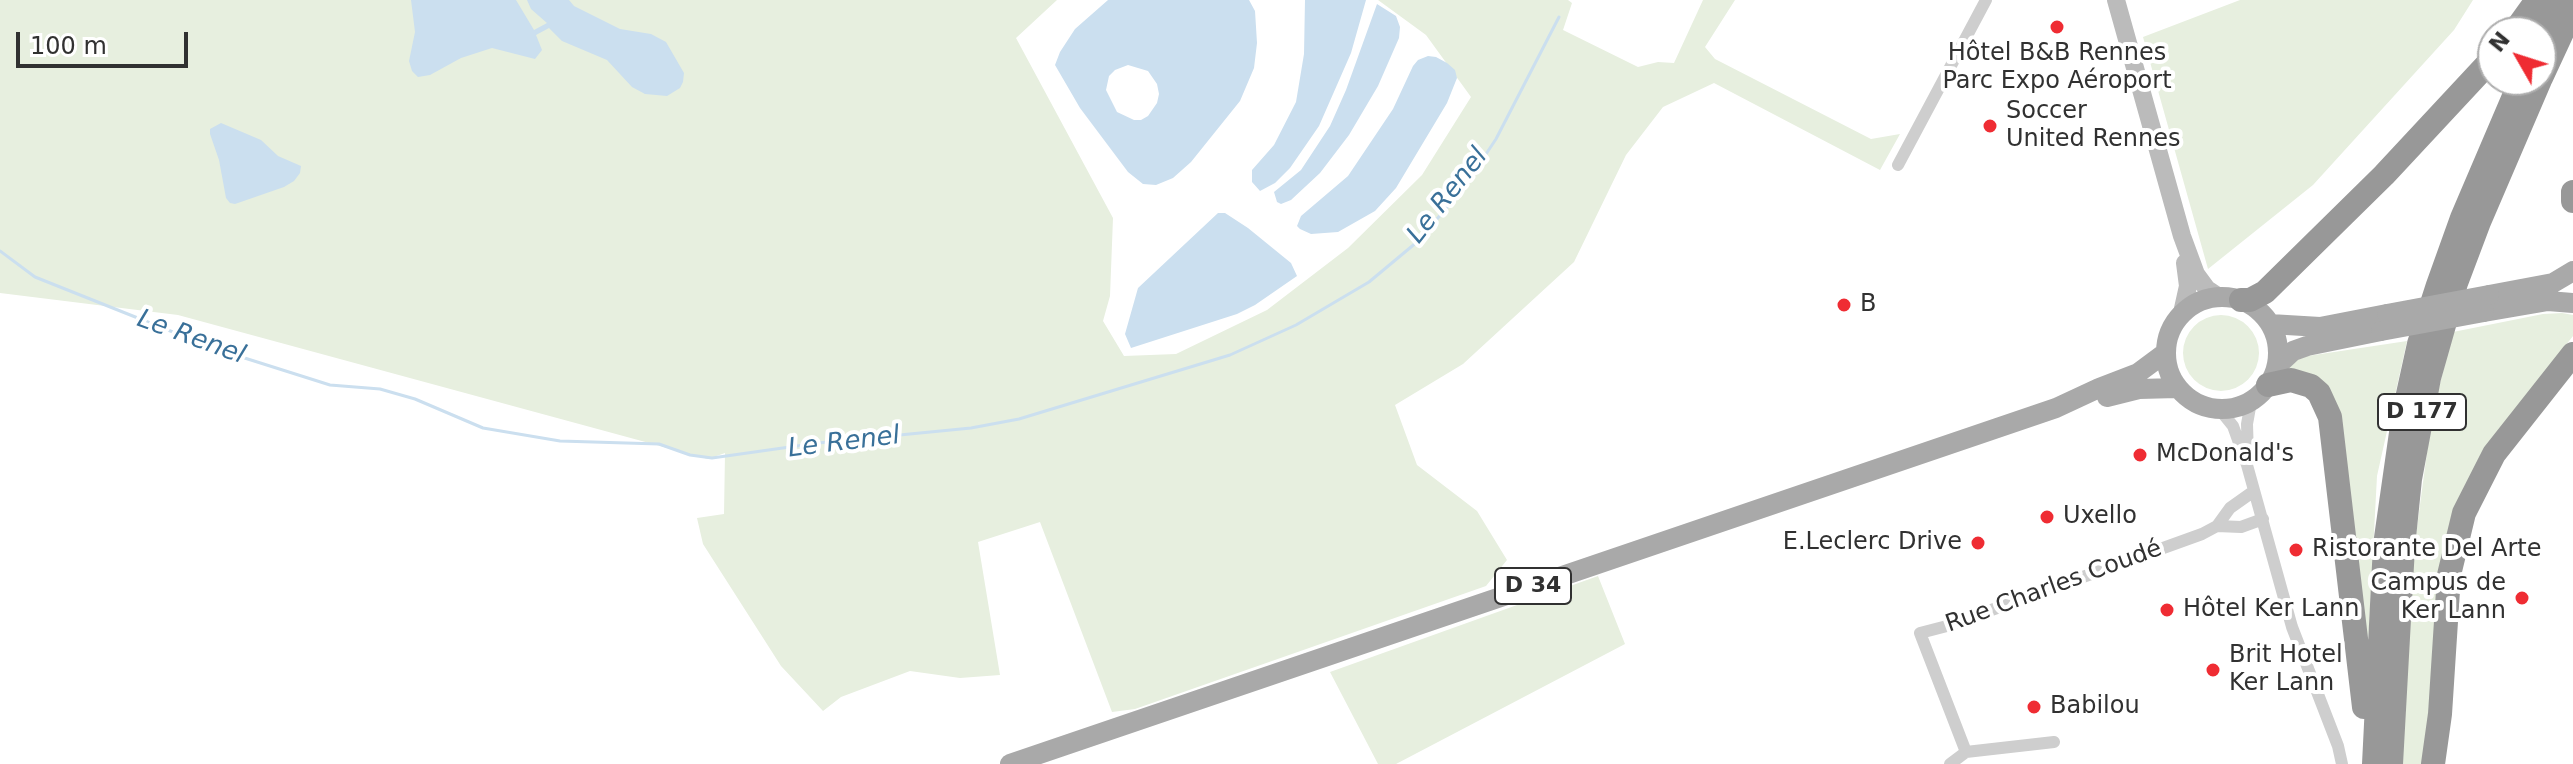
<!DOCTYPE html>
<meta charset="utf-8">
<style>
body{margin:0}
#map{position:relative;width:2573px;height:764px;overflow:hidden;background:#fff;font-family:"DejaVu Sans",sans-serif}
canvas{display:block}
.north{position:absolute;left:2477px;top:16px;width:80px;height:80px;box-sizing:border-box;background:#fff;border:2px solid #adadad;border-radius:50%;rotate:309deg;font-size:22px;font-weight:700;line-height:32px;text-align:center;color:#313131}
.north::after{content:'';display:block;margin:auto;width:28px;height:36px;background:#ef2c33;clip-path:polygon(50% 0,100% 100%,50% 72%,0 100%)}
.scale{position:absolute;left:16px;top:32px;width:172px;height:36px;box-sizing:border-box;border:4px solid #313131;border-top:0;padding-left:10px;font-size:24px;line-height:28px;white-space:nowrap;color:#313131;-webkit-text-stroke:6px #fff;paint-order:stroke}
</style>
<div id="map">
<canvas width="2573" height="764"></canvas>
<div class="north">N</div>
<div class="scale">100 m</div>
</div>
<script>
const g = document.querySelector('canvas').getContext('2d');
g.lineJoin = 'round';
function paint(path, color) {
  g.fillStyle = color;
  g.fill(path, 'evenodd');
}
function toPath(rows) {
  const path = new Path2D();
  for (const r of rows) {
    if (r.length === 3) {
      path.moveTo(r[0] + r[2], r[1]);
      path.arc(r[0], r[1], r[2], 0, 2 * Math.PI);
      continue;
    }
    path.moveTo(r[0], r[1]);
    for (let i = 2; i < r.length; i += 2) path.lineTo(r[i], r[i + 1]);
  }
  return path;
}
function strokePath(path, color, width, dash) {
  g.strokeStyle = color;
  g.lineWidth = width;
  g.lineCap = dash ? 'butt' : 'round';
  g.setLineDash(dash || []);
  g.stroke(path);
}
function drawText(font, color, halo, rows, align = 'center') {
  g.font = font + ' "DejaVu Sans",sans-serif';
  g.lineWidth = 8;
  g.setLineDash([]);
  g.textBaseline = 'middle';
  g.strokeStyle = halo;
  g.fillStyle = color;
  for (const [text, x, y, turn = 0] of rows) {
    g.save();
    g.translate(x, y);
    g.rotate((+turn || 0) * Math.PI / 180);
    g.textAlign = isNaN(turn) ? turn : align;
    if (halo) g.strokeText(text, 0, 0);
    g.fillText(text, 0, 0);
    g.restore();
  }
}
paint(toPath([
 [0,0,1057,0,1016,38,1113,218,1110,296,1103,321,1124,356,1176,354,1267,310,1348,248,1422,175,1471,97,1426,35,1378,0,1568,0,1572,3,1563,30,1638,67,1658,62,1674,63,1703,0,1735,0,1705,47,1715,59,1871,139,1900,134,1880,170,1714,83,1663,107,1626,155,1574,262,1463,364,1395,405,1417,465,1477,511,1507,560,1486,586,1135,709,1112,712,1040,522,978,542,1000,675,960,678,910,671,841,697,823,711,781,666,703,544,697,518,724,514,725,453,708,459,178,315,0,293],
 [2240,0,2473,0,2454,30,2313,185,2208,269,2143,37],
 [2562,313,2573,315,2573,336,2487,445,2464,487,2453,516,2427,764,2401,764,2411,572,2432,415,2453,332,2543,314],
 [2221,353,38],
 [2407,341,2377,476,2366,683,2336,422,2280,370,2301,357],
 [1598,576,1625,644,1396,764,1378,764,1330,672]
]), '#e7efdf');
paint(toPath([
 [411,0,516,0,534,30,547,23,531,9,527,0,569,0,574,6,620,29,651,34,666,42,684,73,683,82,680,88,667,96,645,94,632,87,607,60,562,41,549,28,536,35,542,50,535,59,492,48,461,58,430,75,418,77,412,71,409,61,415,32],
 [1108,0,1249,0,1255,11,1257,43,1254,68,1240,101,1191,162,1173,178,1156,185,1143,184,1128,172,1080,108,1055,65,1060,52,1075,29],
 [1128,65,1148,71,1157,84,1159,94,1157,103,1148,116,1141,120,1134,120,1117,112,1106,90,1109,76,1115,70],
 [1305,0,1366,0,1351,53,1319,126,1290,168,1275,183,1260,191,1252,182,1252,170,1274,145,1296,102,1304,54],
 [1377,4,1396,16,1400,27,1399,38,1378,86,1349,135,1320,173,1291,200,1281,204,1277,202,1274,192,1301,170,1330,126,1346,90],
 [1428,56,1436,57,1447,63,1455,70,1457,78,1447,103,1396,188,1375,211,1338,232,1311,234,1300,229,1297,226,1301,216,1348,176,1393,109,1413,66,1418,60],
 [221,123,261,140,278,156,301,166,300,173,294,181,284,187,235,204,230,203,226,198,219,160,210,134,210,129],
 [1218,213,1225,213,1248,228,1291,263,1297,276,1255,305,1237,314,1131,348,1125,334,1138,288]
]), '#cbdfef');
strokePath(toPath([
 [0,251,35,277,213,348,330,385,380,389,415,399,483,428,560,441,659,444,690,455,712,458,818,443,971,428,1019,419,1230,355,1296,325,1369,282,1417,242,1450,204,1476,169,1496,139,1559,17]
]), '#cbdfef', 3);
strokePath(toPath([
 [1898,165,1986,0],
 [2220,410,2233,426,2247,465,2292,627,2338,746,2342,764],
 [2248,457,2247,424,2251,402],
 [2217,526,2241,527,2263,519],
 [1966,752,1920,633,1947,626,2202,534,2217,526,2230,508,2254,491],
 [1950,764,1966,752,2054,742]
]), '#cecece', 12);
strokePath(toPath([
 [2116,0,2182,236,2196,274,2207,289,2219,297],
 [2182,313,2188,286,2185,263]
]), '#bbb', 18);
strokePath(toPath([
 [2489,295,2553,283,2573,271],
 [2222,353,56],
 [2484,312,2548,301,2573,303],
 [2270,324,2320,327,2387,314],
 [2277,366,2293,351,2307,346,2381,331],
 [2107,397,2139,389,2177,388],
 [1010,764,2056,408,2099,388,2138,373,2165,353]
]), '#a9a9a9', 20);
strokePath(toPath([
 [2514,32,2537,0],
 [2541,36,2558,0],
 [2541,78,2573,9],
 [2573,192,2573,201],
 [2241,300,2250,300,2265,292,2384,175,2493,58],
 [2268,385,2291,380,2311,386,2319,393,2330,417,2364,707],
 [2374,764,2385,545,2404,412,2419,344,2438,285,2462,218,2521,80],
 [2391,764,2403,547,2410,479,2429,378,2456,283,2479,222,2540,80],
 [2433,764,2440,714,2449,575,2464,513,2494,454,2573,354]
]), '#989898', 24);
strokePath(toPath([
 [2387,314,2489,295],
 [2381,331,2484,312]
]), '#a9a9a9', 20);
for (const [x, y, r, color] of [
 [2057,27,8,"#ef2c33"],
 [1990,126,8,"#ef2c33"],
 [1844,305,8,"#ef2c33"],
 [2140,455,8,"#ef2c33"],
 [2047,517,8,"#ef2c33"],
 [1978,543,8,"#ef2c33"],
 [2296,550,8,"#ef2c33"],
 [2522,598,8,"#ef2c33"],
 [2167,610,8,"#ef2c33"],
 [2213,670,8,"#ef2c33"],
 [2034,707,8,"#ef2c33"]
]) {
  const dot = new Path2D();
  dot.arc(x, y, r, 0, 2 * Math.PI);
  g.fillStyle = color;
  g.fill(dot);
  strokePath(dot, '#fff', 3);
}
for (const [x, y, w] of [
 [2422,412,88],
 [1533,586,76]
]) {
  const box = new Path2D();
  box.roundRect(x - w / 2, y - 18, w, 36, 6);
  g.fillStyle = '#fff';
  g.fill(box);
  strokePath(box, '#313131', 2);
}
drawText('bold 22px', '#313131', null, [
 ["D 177",2422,412],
 ["D 34",1533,586]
]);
drawText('24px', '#313131', '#fff', [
 ["Hôtel B&B Rennes",2057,54,"center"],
 ["Parc Expo Aéroport",2057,82,"center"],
 ["Soccer",2006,112],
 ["United Rennes",2006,140],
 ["B",1860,305],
 ["McDonald's",2156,455],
 ["Uxello",2063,517],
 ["E.Leclerc Drive",1962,543,"right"],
 ["Ristorante Del Arte",2312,550],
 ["Campus de",2506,584,"right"],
 ["Ker Lann",2506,612,"right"],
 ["Hôtel Ker Lann",2183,610],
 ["Brit Hotel",2229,656],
 ["Ker Lann",2229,684],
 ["Babilou",2050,707]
], 'left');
drawText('24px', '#313131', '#fff', [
 ["Rue Charles Coudé",2054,587,-20]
]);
drawText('italic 26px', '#397099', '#fff', [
 ["Le Renel",1448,196,-52],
 ["Le Renel",191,338,20],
 ["Le Renel",844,443,-7]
]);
</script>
